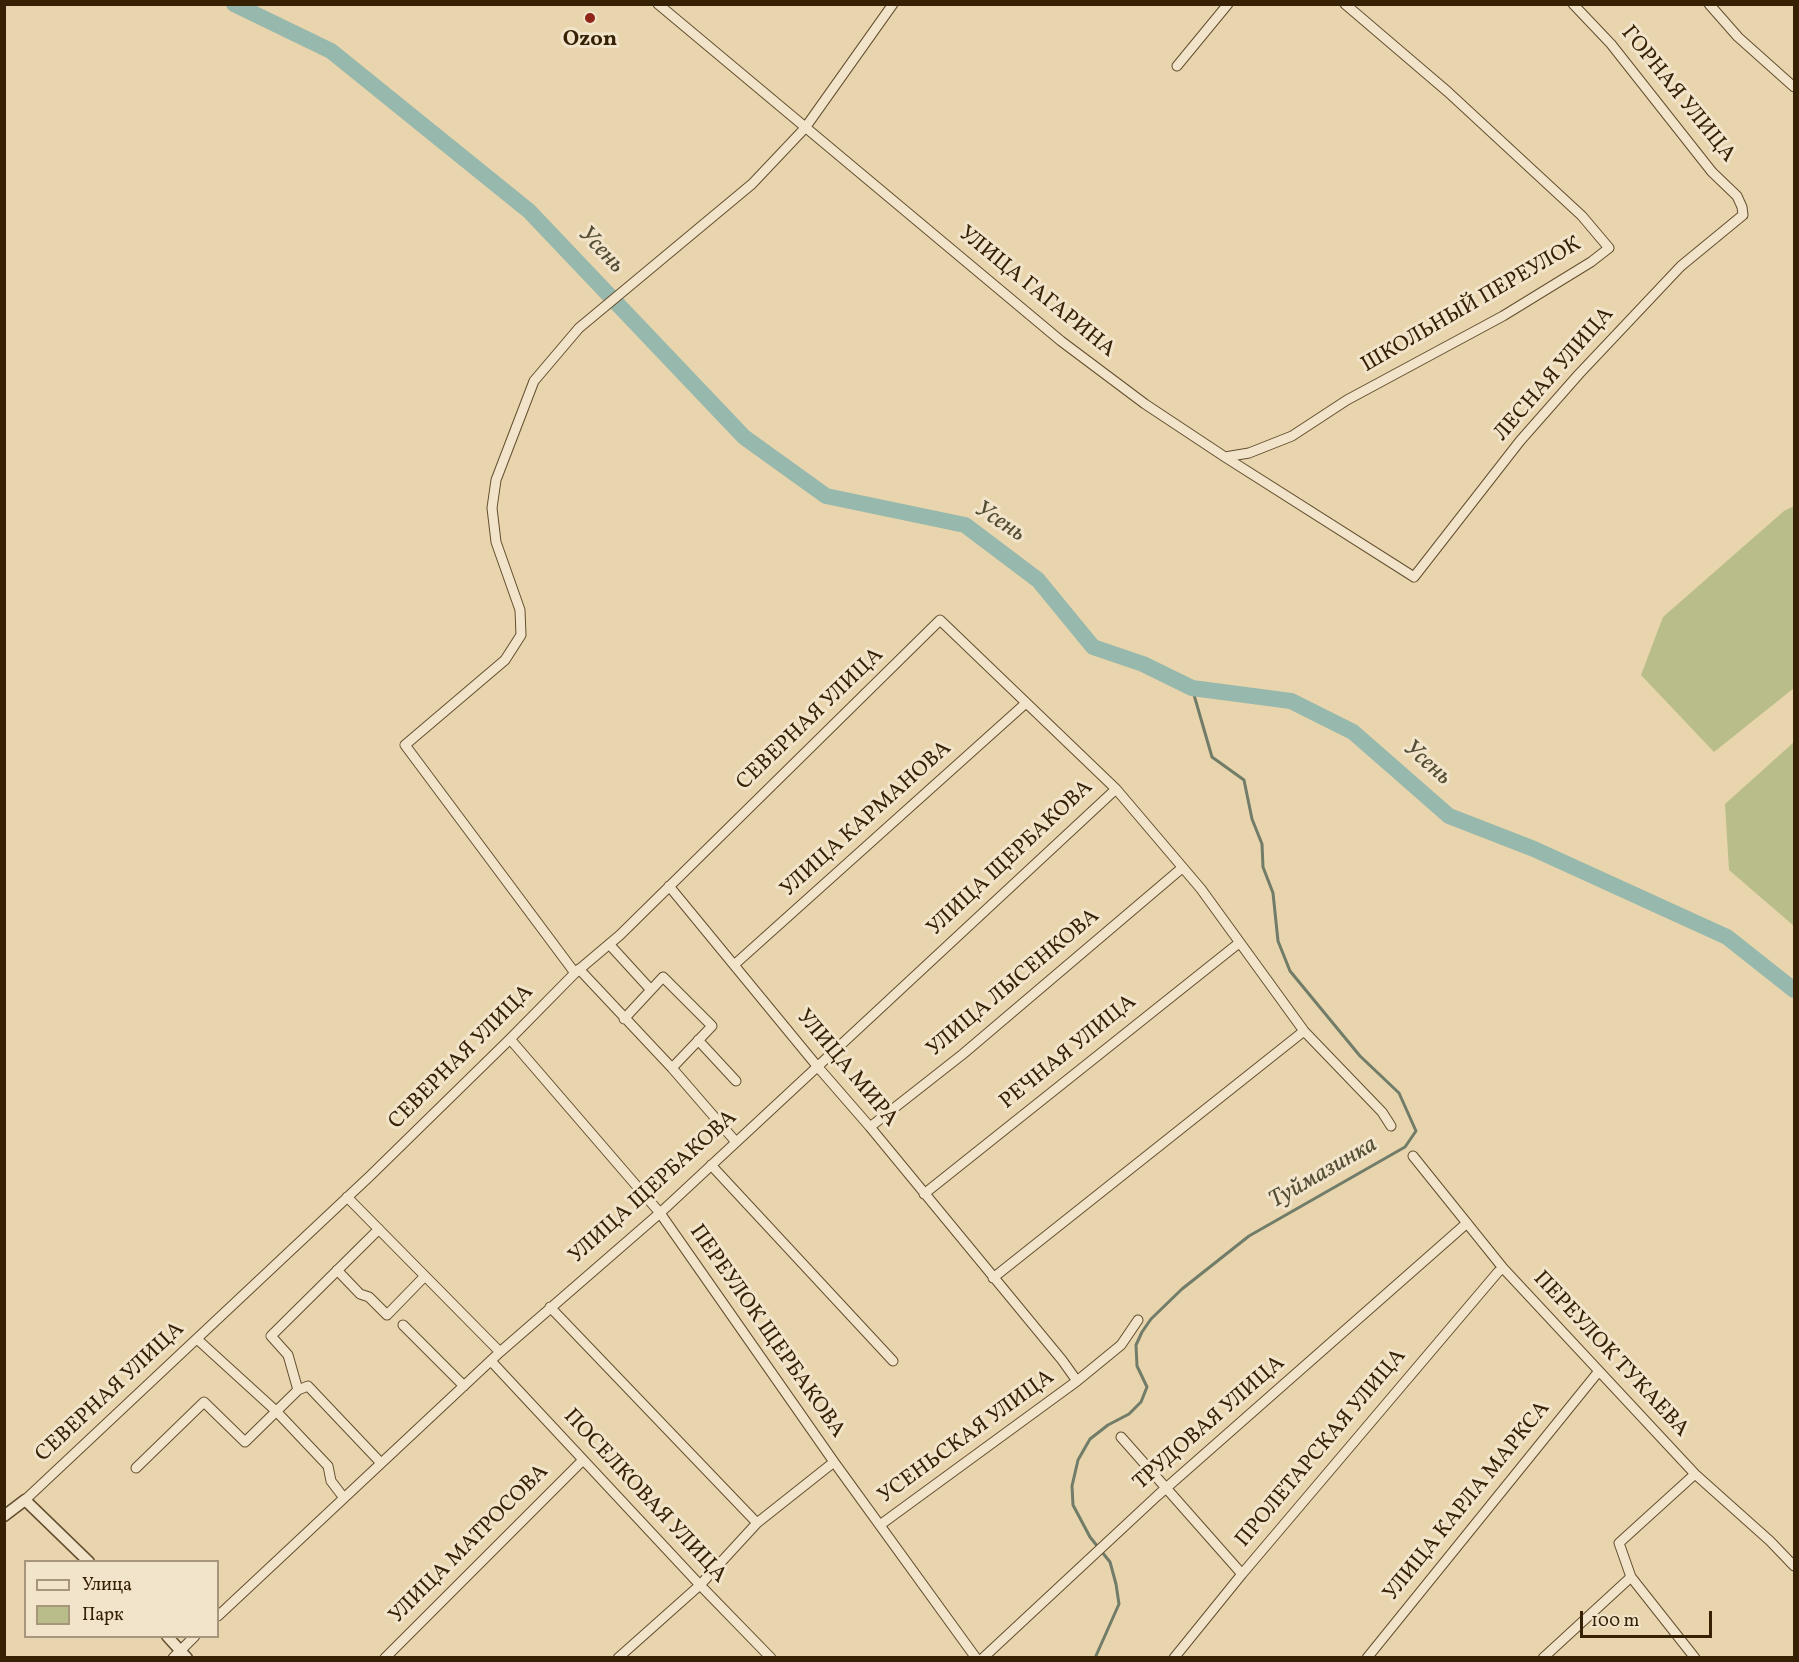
<!DOCTYPE html>
<meta charset="utf-8">
<style>
body{margin:0}
#map{position:relative;width:1799px;height:1662px;overflow:hidden;background:#e9d5ad;font-family:Vollkorn,serif}
canvas{display:block}
.frame{position:absolute;inset:0;border:6px solid #372105;pointer-events:none}
.legend{position:absolute;left:24px;top:1560px;width:195px;height:78px;box-sizing:border-box;background:#f1e4ca;border:2px solid #a7967b;margin:0;padding:8px 10px;list-style:none;font-size:18px;color:#372105}
.legend li{display:flex;align-items:center;gap:12px;height:30px}
.legend b{width:30px;border:2px solid #a7967b}
.scale{position:absolute;left:1580px;top:1611px;width:132px;height:27px;box-sizing:border-box;border:3px solid #372105;border-top:0;padding-left:8px;font-size:18px;line-height:21px;white-space:nowrap;color:#372105;-webkit-text-stroke:4px #f1e4ca;paint-order:stroke}
</style>
<div id="map">
<canvas width="1799" height="1662"></canvas>
<div class="frame"></div>
<ul class="legend">
<li><b style="height:8px;background:#f1e4ca"></b>Улица</li>
<li><b style="height:16px;background:#b8bd89"></b>Парк</li>
</ul>
<div class="scale">100 m</div>
</div>
<script>
const g = document.querySelector('canvas').getContext('2d');
g.lineJoin = 'round';
function paint(path, color) {
  g.fillStyle = color;
  g.fill(path, 'evenodd');
}
function toPath(rows) {
  const path = new Path2D();
  for (const r of rows) {
    path.moveTo(r[0], r[1]);
    for (let i = 2; i < r.length; i += 2) path.lineTo(r[i], r[i + 1]);
  }
  return path;
}
function strokePath(path, color, width, dash) {
  g.strokeStyle = color;
  g.lineWidth = width;
  g.lineCap = dash ? 'butt' : 'round';
  g.setLineDash(dash || []);
  g.stroke(path);
}
function drawText(font, color, halo, rows, align = 'center') {
  g.font = font + ' Vollkorn,serif';
  g.lineWidth = 6;
  g.setLineDash([]);
  g.textBaseline = 'middle';
  g.strokeStyle = halo;
  g.fillStyle = color;
  for (const [text, x, y, turn = 0] of rows) {
    g.save();
    g.translate(x, y);
    g.rotate((+turn || 0) * Math.PI / 180);
    g.textAlign = isNaN(turn) ? turn : align;
    if (halo) g.strokeText(text, 0, 0);
    g.fillText(text, 0, 0);
    g.restore();
  }
}
paint(toPath([
 [1794,506,1794,688,1714,752,1641,675,1663,617,1784,511],
 [1794,742,1794,926,1729,870,1725,804]
]), '#b8bd89');
strokePath(toPath([
 [1095,1658,1119,1604,1116,1584,1110,1562,1090,1537,1073,1505,1072,1486,1078,1460,1090,1439,1108,1425,1129,1414,1141,1402,1147,1387,1137,1366,1136,1345,1142,1332,1151,1319,1182,1289,1249,1236,1405,1147,1416,1131,1399,1093,1360,1056,1290,971,1278,941,1273,893,1263,867,1262,844,1252,819,1244,780,1212,757,1192,688]
]), '#717c69', 3);
strokePath(toPath([
 [234,4,331,51,529,211,744,437,826,496,965,525,1038,580,1093,647,1143,664,1192,688,1291,701,1353,732,1449,816,1534,849,1727,937,1794,990]
]), '#97b8ac', 16);
const minor = toPath([
 [658,4,1061,341,1145,404,1225,457,1414,577,1520,441,1579,374,1681,266,1743,215,1742,207,1737,196,1712,172,1611,44,1573,4],
 [1709,4,1738,37,1794,87],
 [1177,66,1228,4],
 [1225,457,1249,453,1292,436,1347,400,1503,316,1591,262,1609,248,1582,216,1448,92,1345,4],
 [669,886,817,1066,870,1127,1062,1360,1077,1381],
 [609,944,651,990],
 [734,965,1026,703],
 [579,969,672,1068,736,1142],
 [575,973,405,745,505,660,521,635,520,610,496,542,492,508,496,480,534,381,579,328,752,184,805,128,893,4],
 [624,1019,663,977,712,1026,672,1068],
 [510,1039,660,1213,834,1462,976,1658],
 [698,1040,736,1081],
 [870,1127,963,1054,1182,868],
 [1413,1156,1503,1268,1695,1474,1770,1541,1794,1566],
 [711,1165,893,1361],
 [924,1194,1239,943],
 [347,1197,500,1352],
 [337,1270,360,1294,369,1297,387,1315,425,1276],
 [993,1278,1304,1031],
 [550,1307,757,1523],
 [403,1325,464,1386],
 [197,1339,276,1411,328,1466,331,1481,344,1498],
 [491,1361,700,1585,771,1658],
 [298,1390,308,1386,381,1463],
 [1121,1437,1242,1574],
 [136,1468,204,1402,245,1442,298,1390,288,1355,271,1336,379,1229],
 [1695,1474,1619,1543,1631,1577,1695,1658],
 [25,1500,370,1176,510,1039,575,973,620,935,940,620,1116,789,1201,889,1304,1031,1382,1112,1391,1126],
 [880,1525,1077,1381,1121,1345,1138,1320],
 [218,1616,500,1352,660,1213,1116,789],
 [173,1658,195,1636],
 [385,1658,582,1461],
 [618,1658,700,1585,757,1523,834,1462],
 [983,1658,1157,1496,1467,1223],
 [1174,1658,1242,1574,1498,1272,1503,1268],
 [1367,1658,1599,1371],
 [1543,1658,1631,1577]
]);
const tertiary = toPath([
 [4,1516,25,1500,89,1562],
 [167,1636,187,1658]
]);
strokePath(minor, '#644e2f', 11);
strokePath(tertiary, '#644e2f', 13);
strokePath(minor, '#f1e4ca', 9);
strokePath(tertiary, '#f1e4ca', 10);
for (const [x, y, r, color] of [
 [590,18,6,"#8f2418"]
]) {
  const dot = new Path2D();
  dot.arc(x, y, r, 0, 2 * Math.PI);
  g.fillStyle = color;
  g.fill(dot);
  strokePath(dot, '#f1e4ca', 2);
}
drawText('bold 22px', '#372105', '#f1e4ca', [
 ["Ozon",590,41]
]);
drawText('22px', '#372105', '#f1e4ca', [
 ["ГОРНАЯ УЛИЦА",1677,95,51],
 ["УЛИЦА ГАГАРИНА",1036,293,39],
 ["ШКОЛЬНЫЙ ПЕРЕУЛОК",1472,306,-30],
 ["ЛЕСНАЯ УЛИЦА",1555,375,-49],
 ["СЕВЕРНАЯ УЛИЦА",811,720,-44],
 ["УЛИЦА КАРМАНОВА",867,820,-42],
 ["УЛИЦА ЩЕРБАКОВА",1011,859,-43],
 ["УЛИЦА ЛЫСЕНКОВА",1014,984,-40],
 ["РЕЧНАЯ УЛИЦА",1069,1053,-39],
 ["СЕВЕРНАЯ УЛИЦА",462,1058,-45],
 ["УЛИЦА МИРА",846,1069,50],
 ["УЛИЦА ЩЕРБАКОВА",654,1188,-42],
 ["ПЕРЕУЛОК ЩЕРБАКОВА",766,1332,55],
 ["ПЕРЕУЛОК ТУКАЕВА",1610,1355,47],
 ["СЕВЕРНАЯ УЛИЦА",111,1393,-43],
 ["ТРУДОВАЯ УЛИЦА",1210,1424,-41],
 ["УСЕНЬСКАЯ УЛИЦА",967,1438,-36],
 ["ПРОЛЕТАРСКАЯ УЛИЦА",1322,1449,-50],
 ["ПОСЕЛКОВАЯ УЛИЦА",644,1497,47],
 ["УЛИЦА КАРЛА МАРКСА",1468,1502,-51],
 ["УЛИЦА МАТРОСОВА",470,1545,-45]
]);
drawText('italic 24px', '#544e37', '#f1e4ca', [
 ["Усень",600,251,46],
 ["Усень",999,523,33],
 ["Усень",1426,764,41],
 ["Туймазинка",1324,1174,-30]
]);
</script>
